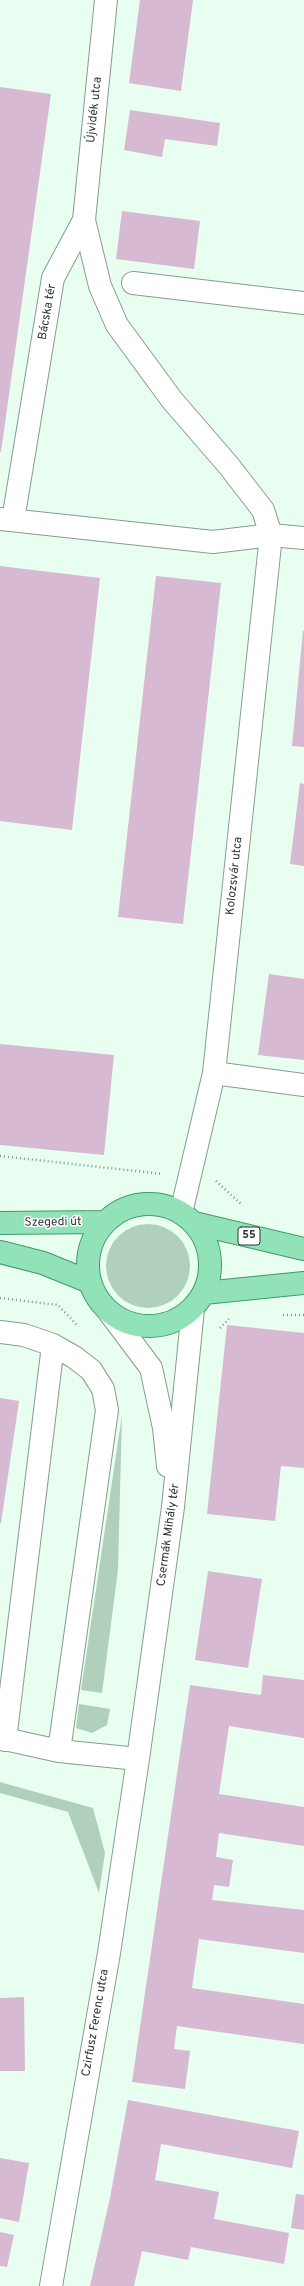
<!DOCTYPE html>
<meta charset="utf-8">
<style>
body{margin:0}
canvas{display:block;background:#e8fef0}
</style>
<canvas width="304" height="2286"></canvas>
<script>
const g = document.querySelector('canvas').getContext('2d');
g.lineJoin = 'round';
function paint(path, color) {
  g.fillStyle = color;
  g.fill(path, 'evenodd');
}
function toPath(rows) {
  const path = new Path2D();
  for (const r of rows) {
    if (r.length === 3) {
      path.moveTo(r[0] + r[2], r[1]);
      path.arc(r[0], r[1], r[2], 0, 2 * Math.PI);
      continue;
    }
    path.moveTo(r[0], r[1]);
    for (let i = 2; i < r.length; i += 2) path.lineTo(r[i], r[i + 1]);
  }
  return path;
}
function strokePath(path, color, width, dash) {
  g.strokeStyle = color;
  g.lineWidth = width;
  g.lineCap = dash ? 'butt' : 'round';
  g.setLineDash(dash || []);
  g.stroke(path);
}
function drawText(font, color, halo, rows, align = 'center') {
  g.font = font + ' Overpass,sans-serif';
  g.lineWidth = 3;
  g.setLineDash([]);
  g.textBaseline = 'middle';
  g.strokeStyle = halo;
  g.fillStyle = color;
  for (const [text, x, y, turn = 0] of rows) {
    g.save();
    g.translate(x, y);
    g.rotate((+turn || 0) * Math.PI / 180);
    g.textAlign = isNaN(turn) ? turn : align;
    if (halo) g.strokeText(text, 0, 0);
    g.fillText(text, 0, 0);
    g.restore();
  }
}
paint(toPath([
 [148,1266,42],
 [122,1415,118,1570,102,1693,81,1690],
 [79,1704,110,1709,107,1725,92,1733,76,1728],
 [0,1782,93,1808,105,1853,99,1893,68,1812,0,1793]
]), '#b1d0bc');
paint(toPath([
 [140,0,193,0,181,91,129,83],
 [0,87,51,94,1,452,0,452],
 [130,110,220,123,217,146,165,139,162,157,124,150],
 [122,211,200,221,194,269,116,259],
 [0,566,100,578,72,830,0,821],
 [156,576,221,583,183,924,118,917],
 [303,631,304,631,304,747,292,746],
 [300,783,304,784,304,866,290,864],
 [269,974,304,979,304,1060,258,1055],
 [0,1044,114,1055,104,1155,0,1145],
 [227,1325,304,1333,304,1468,281,1466,275,1521,207,1514],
 [0,1398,19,1401,1,1523,0,1523],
 [208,1571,262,1579,248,1668,195,1660],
 [263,1675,304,1680,304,1738,229,1726,219,1794,304,1807,304,1846,219,1833,216,1857,233,1860,229,1887,214,1885,212,1900,304,1910,304,1953,199,1939,192,1988,304,2004,304,2044,177,2026,174,2049,190,2051,185,2089,132,2082,190,1685,261,1695],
 [24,1997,25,2071,0,2071,0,1998],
 [128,2100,299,2131,292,2168,161,2144,155,2180,219,2192,214,2219,289,2233,284,2264,191,2247,188,2260,142,2251,134,2286,90,2286,110,2198],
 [0,2158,29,2163,19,2222,0,2218],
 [296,2194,304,2195,304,2230,291,2228],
 [0,2232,14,2235,7,2267,0,2266]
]), '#d7b9d2');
const minor = toPath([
 [106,0,84,220,100,286,117,325,172,400,229,466,263,510,271,535,214,1073,181,1213],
 [133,283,304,303],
 [0,519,213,542,271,535,304,538],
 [13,520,53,278,84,220],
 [214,1073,304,1085],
 [109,1312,151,1368,164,1428,168,1466],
 [0,1332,24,1335,53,1345,74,1357,91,1370,103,1389,107,1410,59,1751],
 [0,1738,59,1751,138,1759],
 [5,1740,53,1345],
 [51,2286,109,1953,138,1759,173,1507,193,1309]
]);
const major = toPath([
 [149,1265,61],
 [0,1223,105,1222],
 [194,1223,304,1249],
 [0,1252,43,1263,90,1282],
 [204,1293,304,1283]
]);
strokePath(minor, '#889c8f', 24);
strokePath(major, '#40996b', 24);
strokePath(toPath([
 [0,1156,163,1174],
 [216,1181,242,1205],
 [0,1298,58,1305,78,1326],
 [283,1315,304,1315],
 [220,1328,229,1319]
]), '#85948b', 2.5, [1, 3]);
strokePath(minor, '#fff', 22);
strokePath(major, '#92e2b9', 22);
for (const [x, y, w] of [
 [249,1236,22]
]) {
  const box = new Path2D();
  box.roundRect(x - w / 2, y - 9, w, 18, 3);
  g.fillStyle = '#fff';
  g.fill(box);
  strokePath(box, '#2e3631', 1);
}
drawText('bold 11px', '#2e3631', null, [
 ["55",249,1236]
]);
drawText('12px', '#2e3631', '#fff', [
 ["Újvidék utca",95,110,-84],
 ["Bácska tér",48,312,-80],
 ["Kolozsvár utca",235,876,-84],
 ["Szegedi út",53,1223,-1],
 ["Csermák Mihály tér",169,1535,-82],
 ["Czirfusz Ferenc utca",96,2023,-80]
]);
</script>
